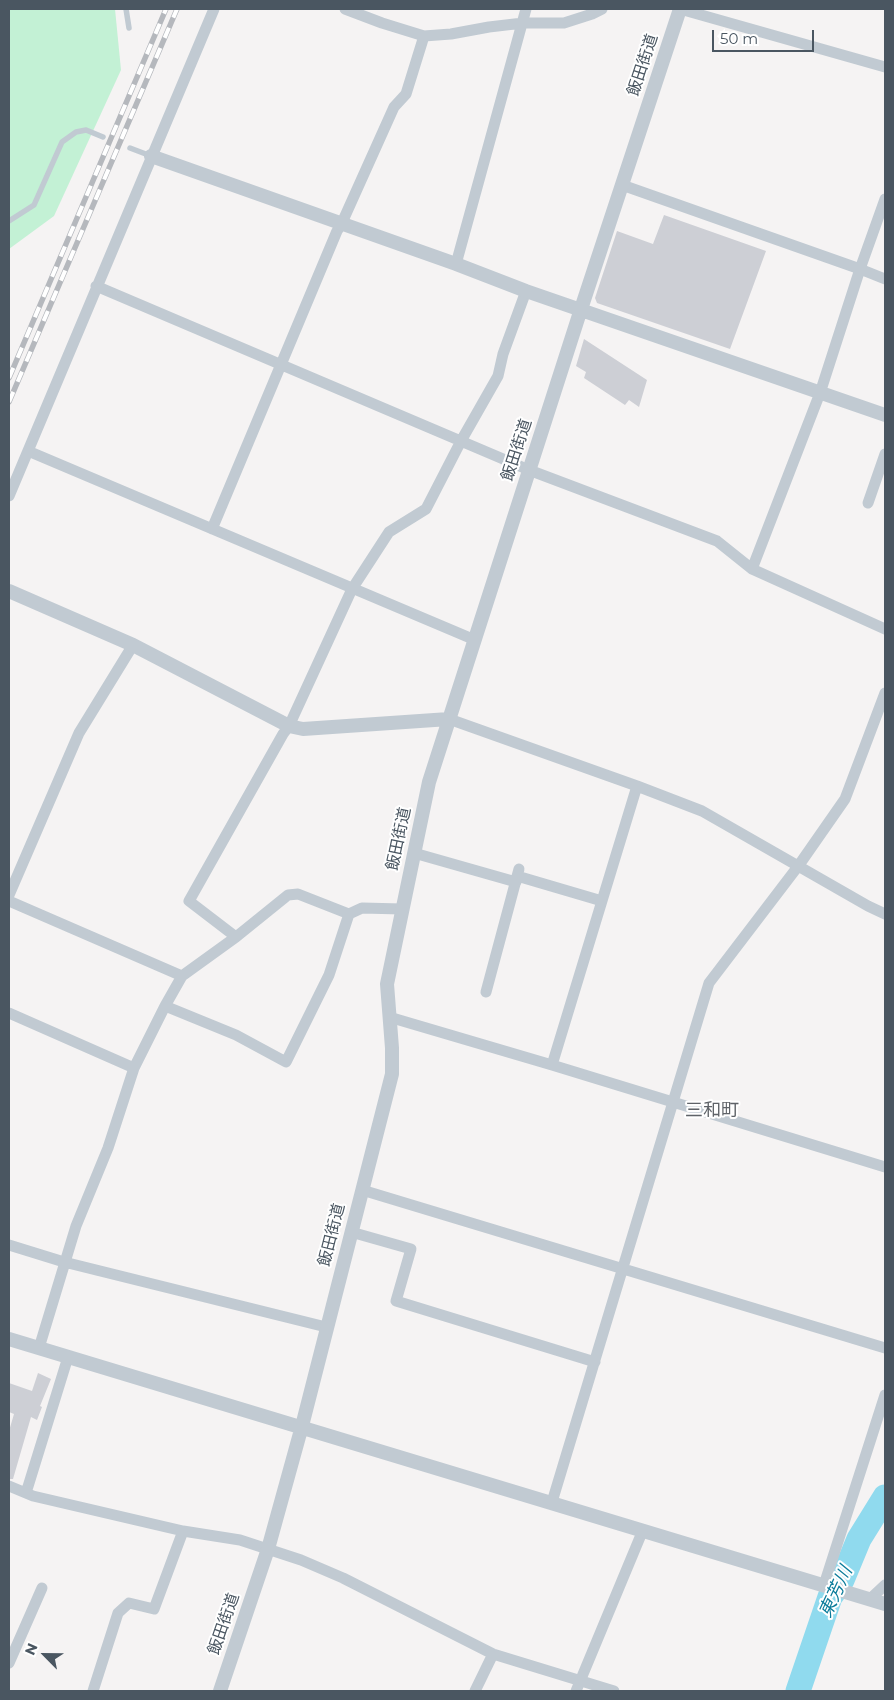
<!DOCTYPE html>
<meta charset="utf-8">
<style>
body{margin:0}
#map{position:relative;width:894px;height:1700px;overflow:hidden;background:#f5f3f3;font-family:Montserrat,sans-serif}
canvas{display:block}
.frame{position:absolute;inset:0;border:10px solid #4a5661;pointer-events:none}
.north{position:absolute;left:20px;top:1630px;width:50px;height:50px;-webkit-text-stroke:4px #fff;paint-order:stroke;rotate:293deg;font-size:14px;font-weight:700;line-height:20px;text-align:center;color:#4a5661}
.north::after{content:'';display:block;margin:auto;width:18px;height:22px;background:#4a5661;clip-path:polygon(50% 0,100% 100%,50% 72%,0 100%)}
.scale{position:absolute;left:712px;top:30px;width:102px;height:22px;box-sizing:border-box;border:2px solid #4a5661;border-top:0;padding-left:6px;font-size:15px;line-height:18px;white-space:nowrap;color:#4a5661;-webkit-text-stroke:4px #fff;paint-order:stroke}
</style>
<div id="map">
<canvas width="894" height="1700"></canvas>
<div class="frame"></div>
<div class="north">N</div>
<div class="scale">50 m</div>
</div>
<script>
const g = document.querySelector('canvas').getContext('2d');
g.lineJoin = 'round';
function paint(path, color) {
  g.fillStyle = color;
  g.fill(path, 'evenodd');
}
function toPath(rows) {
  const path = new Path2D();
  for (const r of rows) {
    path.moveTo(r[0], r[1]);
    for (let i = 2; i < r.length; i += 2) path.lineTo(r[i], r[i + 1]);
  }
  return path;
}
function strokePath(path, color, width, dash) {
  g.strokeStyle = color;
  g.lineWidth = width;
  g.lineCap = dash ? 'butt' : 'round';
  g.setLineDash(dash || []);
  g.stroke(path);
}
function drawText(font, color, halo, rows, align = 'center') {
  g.font = font + ' Montserrat,"Noto Sans JP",sans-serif';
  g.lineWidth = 4;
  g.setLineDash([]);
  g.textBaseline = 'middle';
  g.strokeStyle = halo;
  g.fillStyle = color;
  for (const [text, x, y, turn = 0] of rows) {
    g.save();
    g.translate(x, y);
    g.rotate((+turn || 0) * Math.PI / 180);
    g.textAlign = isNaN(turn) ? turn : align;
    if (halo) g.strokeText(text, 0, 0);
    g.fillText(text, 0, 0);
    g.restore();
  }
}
paint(toPath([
 [9,9,115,9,121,70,54,216,9,249]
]), '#c3f1d5');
strokePath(toPath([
 [798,1691,830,1597,842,1580,859,1539,885,1497]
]), '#90daee', 25);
paint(toPath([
 [664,215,766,251,730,349,597,303,595,298,617,231,653,244],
 [584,339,647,380,639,407,629,400,625,405,584,378,586,372,576,366],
 [38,1373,51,1379,40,1406,42,1407,37,1420,31,1417,13,1479,9,1479,9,1431,14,1414,9,1412,9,1383,32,1391]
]), '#cdcfd5');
strokePath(toPath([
 [126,9,129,28],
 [130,148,151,156],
 [9,221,34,205,62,142,76,132,86,130,103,137]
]), '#c1cad2', 5.5);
strokePath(toPath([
 [345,9,382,23,424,36,451,34,489,27,523,23,564,23,592,14,602,9],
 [680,9,885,67],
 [622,185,860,269,885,279],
 [456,264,526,9],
 [96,286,529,470,717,541,752,569,885,629],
 [28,451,475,640],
 [9,496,214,9],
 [868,503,885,454],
 [212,529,337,231,341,225,394,107,406,94,424,36],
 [752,569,820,393,860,269,885,199],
 [449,719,637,786,702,811,868,906,885,914],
 [414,853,516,882],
 [517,876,602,901],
 [9,895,79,733,133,645],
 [9,901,182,976],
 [236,937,189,901,283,734,289,726,352,589,389,532,426,509,461,441,498,376,503,354,526,291],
 [486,992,519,869],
 [165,1006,236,1035,286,1062,329,975,349,914],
 [9,1013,134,1068],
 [389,1017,552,1065,885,1167],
 [552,1065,637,786],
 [362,1190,885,1348],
 [351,1232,411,1249,396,1301,595,1362],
 [9,1245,64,1262,326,1327],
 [39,1348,76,1226,108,1148,134,1068,165,1006,182,976,236,937,288,895,298,894,349,914,362,908,402,909],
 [9,1486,33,1496,183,1531,240,1540,301,1560,343,1578,493,1654,614,1691],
 [26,1493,68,1357],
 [552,1502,709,983,799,865,845,799,885,693],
 [824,1585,885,1395],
 [870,1599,885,1585],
 [9,1663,42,1588],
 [93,1691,118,1613,129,1603,154,1609,183,1531],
 [475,1691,493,1654],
 [576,1691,643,1530]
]), '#c1cad2', 11);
strokePath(toPath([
 [151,156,456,264,526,291,885,415],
 [9,591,133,645,289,726,303,729,449,719],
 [9,1339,885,1604],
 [220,1691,268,1549,302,1426,392,1074,392,1048,387,984,429,782,581,309,680,9]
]), '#c1cad2', 14);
const rail = toPath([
 [9,378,166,9],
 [9,402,177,9]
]);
strokePath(rail, '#b5b8bd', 5.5);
strokePath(rail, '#fff', 4, [11]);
drawText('16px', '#4a5661', '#fff', [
 ["飯田街道",643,65,-72],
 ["飯田街道",517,450,-72],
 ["飯田街道",399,839,-78],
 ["飯田街道",332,1235,-76],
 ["飯田街道",224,1624,-71]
]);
drawText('18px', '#5f6368', '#fff', [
 ["三和町",712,1111]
]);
drawText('italic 18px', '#0c7c9b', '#fff', [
 ["東芳川",836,1592,-65]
]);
</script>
